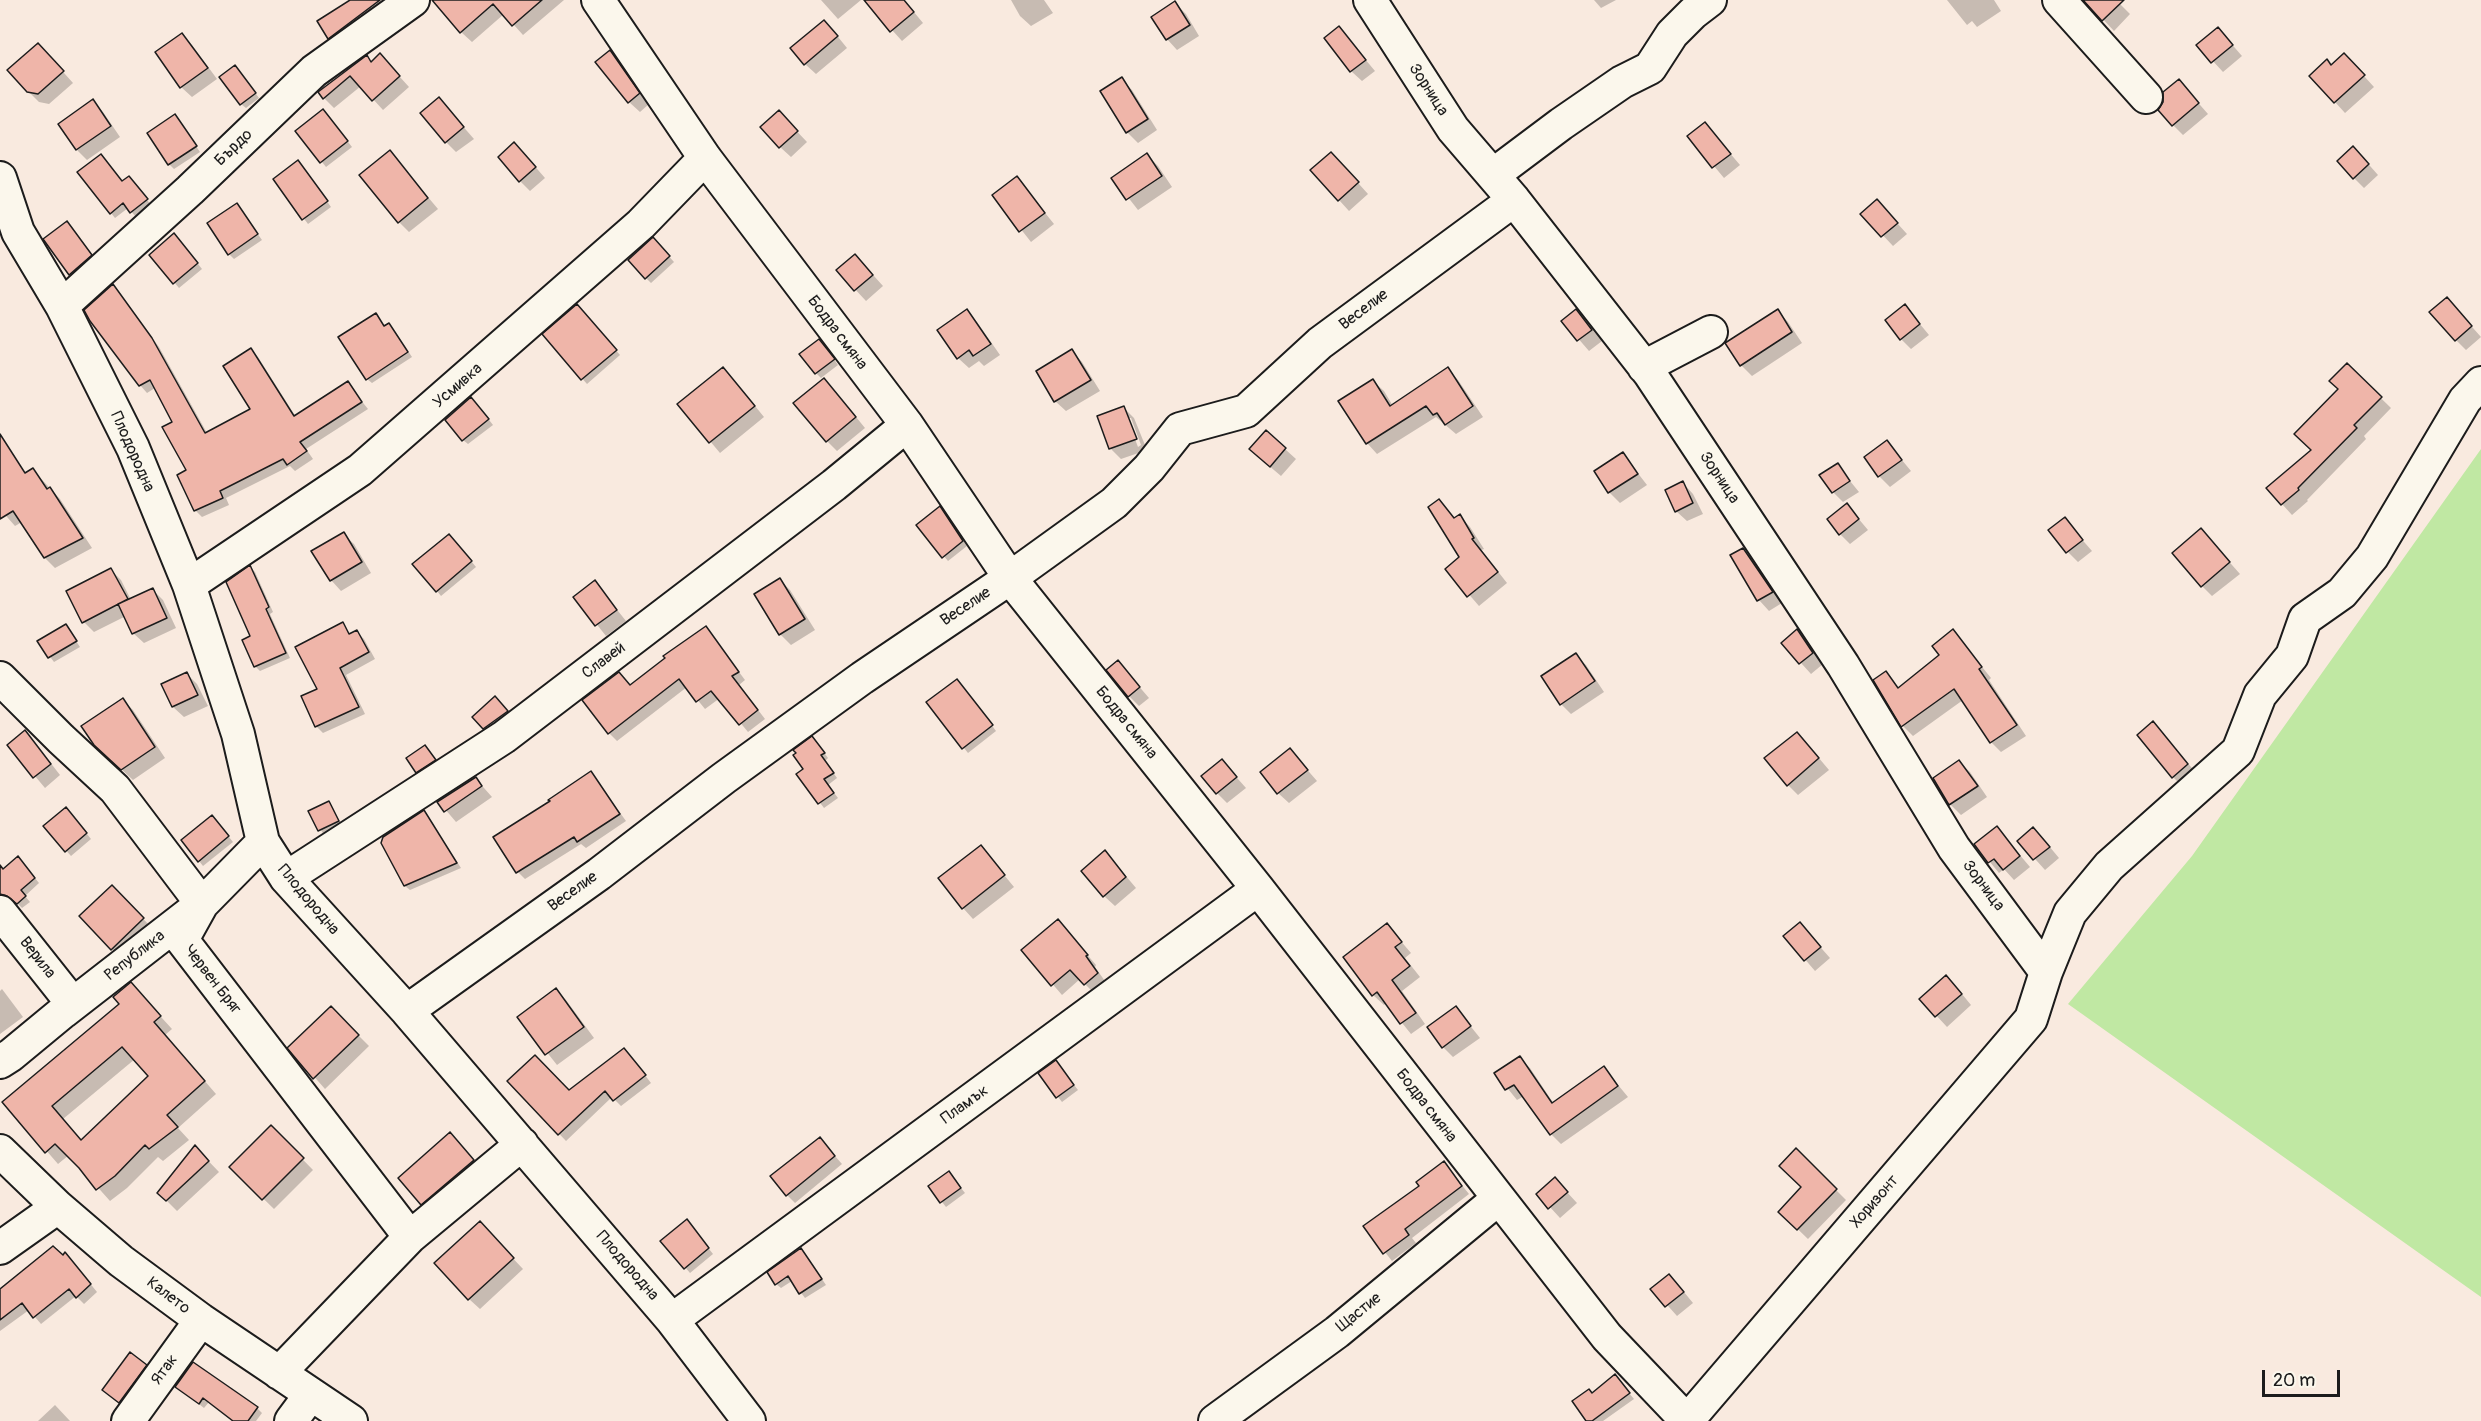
<!DOCTYPE html>
<meta charset="utf-8">
<style>
body{margin:0}
#map{position:relative;width:2481px;height:1421px;overflow:hidden;background:#f9eadf;font-family:Pangolin,sans-serif}
canvas{display:block}
.scale{position:absolute;left:2262px;top:1370px;width:78px;height:27px;box-sizing:border-box;border:3px solid #1c1c1c;border-top:0;padding-left:8px;font-size:18px;line-height:21px;white-space:nowrap;color:#1c1c1c;-webkit-text-stroke:4px #fbf7ec;paint-order:stroke}
</style>
<div id="map">
<canvas width="2481" height="1421"></canvas>
<div class="scale">20 m</div>
</div>
<script>
const g = document.querySelector('canvas').getContext('2d');
g.lineJoin = 'round';
function paint(path, color) {
  g.fillStyle = color;
  g.fill(path, 'evenodd');
}
function toPath(rows) {
  const path = new Path2D();
  for (const r of rows) {
    path.moveTo(r[0], r[1]);
    for (let i = 2; i < r.length; i += 2) path.lineTo(r[i], r[i + 1]);
  }
  return path;
}
function strokePath(path, color, width, dash) {
  g.strokeStyle = color;
  g.lineWidth = width;
  g.lineCap = dash ? 'butt' : 'round';
  g.setLineDash(dash || []);
  g.stroke(path);
}
function drawText(font, color, halo, rows, align = 'center') {
  g.font = font + ' Pangolin,sans-serif';
  g.lineWidth = 6;
  g.setLineDash([]);
  g.textBaseline = 'middle';
  g.strokeStyle = halo;
  g.fillStyle = color;
  for (const [text, x, y, turn = 0] of rows) {
    g.save();
    g.translate(x, y);
    g.rotate((+turn || 0) * Math.PI / 180);
    g.textAlign = isNaN(turn) ? turn : align;
    if (halo) g.strokeText(text, 0, 0);
    g.fillText(text, 0, 0);
    g.restore();
  }
}
paint(toPath([
 [2481,449,2481,1297,2068,1004,2192,856]
]), '#c0e8a3');
paint(toPath([
 [353,0,394,0,336,45,329,38],
 [451,0,564,0,523,35,504,14,472,42,461,32],
 [821,0,861,0,838,19],
 [883,0,904,0,923,23,902,41,873,9],
 [1011,0,1044,0,1053,13,1031,26,1020,16],
 [1594,0,1616,0,1601,8],
 [1947,0,1994,0,2001,11,1977,27,1972,21,1967,25],
 [2085,0,2116,0,2130,14,2114,31],
 [1175,3,1186,14,1199,36,1177,50,1167,39],
 [1339,28,1375,71,1362,81,1351,71],
 [834,32,847,48,816,74,805,64],
 [182,35,192,45,217,79,192,97,181,87],
 [2228,40,2242,56,2223,72,2198,45],
 [610,52,620,62,649,104,640,112,629,102],
 [48,55,73,83,49,104,39,102,28,91],
 [367,57,372,63,390,66,409,87,383,110,361,86,334,108,324,98],
 [2354,65,2374,87,2345,113,2335,102,2332,66],
 [240,72,259,98,246,108,241,104],
 [1121,79,1132,90,1157,130,1138,143,1127,132,1102,91],
 [2179,81,2208,114,2183,135,2173,125],
 [439,99,474,139,456,152,446,142],
 [93,101,103,112,120,137,87,160,77,150,60,125],
 [175,116,200,152,174,169,169,164],
 [328,116,352,147,326,167,297,131],
 [789,123,807,142,791,157,780,147],
 [1705,124,1740,165,1724,178,1689,136],
 [390,152,438,209,409,232,399,222],
 [525,155,545,178,530,191,520,181],
 [1147,155,1158,166,1172,187,1138,210,1113,178],
 [2363,158,2378,175,2364,188,2354,178],
 [1341,164,1368,194,1349,211,1339,200],
 [303,167,331,207,308,224,275,180],
 [1017,178,1054,224,1031,242,994,195],
 [123,182,134,183,151,205,136,217,128,208,115,218,111,213],
 [237,205,262,240,234,259,229,254],
 [1887,212,1907,234,1893,246,1863,214],
 [72,228,96,260,75,279,45,239],
 [179,240,202,269,179,288,151,255],
 [658,244,674,262,651,283,646,278],
 [865,266,883,286,866,301,838,271],
 [120,293,159,347,207,433,252,409,251,350,258,357,296,417,347,383,368,409,306,449,313,459,295,471,290,466,226,498,229,505,202,517,195,510,188,471,174,423,155,388,147,393,140,385],
 [1905,306,1929,335,1911,349,1901,339],
 [2457,310,2481,337,2466,350,2456,340],
 [582,311,620,355,587,384,544,335],
 [967,311,977,322,1000,355,984,366,979,361,969,368,958,358],
 [1576,311,1602,341,1589,351,1563,321],
 [1778,311,1788,322,1802,343,1752,376,1741,365,1727,343],
 [375,315,385,328,389,325,394,330,412,357,372,383,367,379],
 [824,345,838,365,821,378,834,390,865,428,837,451,827,441,823,380,816,373,802,354],
 [1072,351,1082,362,1100,391,1066,411,1055,401],
 [2347,365,2391,408,2364,436,2366,439,2307,500,2308,501,2292,515,2282,504,2313,450,2340,389],
 [1448,369,1458,380,1483,417,1456,434,1436,417,1377,454,1367,443,1373,381,1384,391,1393,406],
 [733,379,764,417,720,453,679,404],
 [476,403,493,425,468,444,463,440],
 [1124,408,1134,418,1147,450,1121,459,1111,449,1099,417],
 [1127,418,1131,418,1141,445,1138,447],
 [1266,432,1296,459,1281,476,1261,459],
 [1887,442,1911,471,1890,487,1879,476],
 [1623,454,1647,485,1620,503,1609,492,1596,472],
 [1837,465,1859,492,1843,502,1833,492],
 [33,470,60,499,92,548,55,568,45,558,22,522,15,526,0,509,0,492],
 [1683,483,1693,494,1703,514,1687,521,1676,511],
 [1439,501,1455,519,1460,516,1470,527,1484,549,1481,550,1507,583,1479,606,1447,569,1461,558],
 [1847,505,1868,530,1850,544,1840,534],
 [944,512,967,546,948,561,918,525],
 [2064,519,2092,551,2078,562,2068,552],
 [2201,530,2240,574,2212,596,2202,586],
 [343,534,354,544,371,573,341,591,331,580],
 [454,540,476,567,441,596,437,591],
 [1743,549,1754,560,1782,603,1769,611,1759,600,1733,556],
 [250,567,255,572,273,612,270,614,290,658,260,671,255,666],
 [111,570,121,580,131,600,153,590,163,600,176,628,144,643,133,633,126,616,94,632,84,622],
 [780,580,790,590,815,630,791,645,780,634,756,595],
 [595,582,626,621,606,636,575,597],
 [343,624,351,635,357,632,364,639,375,659,346,675,365,714,323,733,316,726,319,690],
 [66,626,80,647,54,662,39,642],
 [706,628,745,680,739,685,765,719,748,732,720,698,705,709,687,687,617,741,609,733,619,674,631,686],
 [1797,631,1807,641,1823,664,1811,674,1783,643],
 [1953,631,1991,678,1989,680,2026,736,2001,752,1991,742,1963,700,1913,736,1903,726,1885,673,1899,689,1941,655],
 [1575,655,1586,665,1604,692,1571,714,1561,704],
 [1118,662,1149,698,1139,706,1129,696],
 [187,674,197,684,208,706,184,717,173,707,163,685],
 [962,685,996,731,968,753,928,703],
 [495,698,512,716,489,733,474,717],
 [123,700,133,710,165,758,133,780,107,756],
 [2153,723,2198,775,2183,787,2173,777],
 [35,743,60,775,45,788,9,745],
 [817,743,828,758,825,761,837,778,828,785,838,798,824,808,798,774,805,769],
 [1807,744,1829,770,1798,795,1788,785],
 [1290,750,1317,781,1289,803,1278,793],
 [430,751,439,765,422,776,417,772],
 [1222,761,1246,788,1227,803,1217,793],
 [1959,762,1970,772,1987,797,1961,815,1950,804,1935,778],
 [591,773,626,821,586,848,581,844,525,879,518,872,495,837,552,802],
 [476,779,492,797,456,822,439,802],
 [328,803,343,826,324,835,310,812],
 [71,814,91,839,71,856,43,825],
 [428,817,461,868,410,890,405,886],
 [217,822,233,842,203,866,199,861],
 [1997,828,2030,867,2014,880,2004,869,1999,873,1976,845],
 [2044,840,2059,858,2045,870,2019,841],
 [981,847,1014,887,973,919,963,908],
 [23,863,39,883,25,896,30,902,22,908,14,900,4,899,0,894,0,873],
 [1115,863,1136,888,1115,906,1104,896],
 [112,887,153,929,122,959,81,916],
 [1800,924,1830,958,1815,971,1785,936],
 [1387,925,1411,953,1405,958,1420,977,1402,991,1425,1024,1411,1034,1386,1003,1384,1005,1373,995],
 [1067,931,1096,965,1095,967,1107,984,1095,994,1080,979,1062,995,1024,951],
 [131,984,172,1029,165,1035,216,1094,178,1128,189,1140,163,1161,158,1157,127,1188,110,1201,69,1155,58,1164,4,1102,122,1004],
 [135,1059,150,1076,82,1141,63,1119],
 [1957,988,1971,1005,1947,1027,1921,999],
 [2,989,23,1017,0,1034,0,991],
 [556,990,566,1000,594,1038,557,1065,519,1017],
 [331,1008,369,1046,325,1089,289,1048],
 [1456,1008,1480,1038,1453,1057,1443,1047],
 [631,1057,651,1083,621,1106,612,1097,566,1141,509,1081,569,1092],
 [1520,1058,1530,1068,1554,1104,1604,1068,1628,1097,1561,1144,1551,1134,1524,1096,1517,1100,1496,1074],
 [1060,1067,1078,1090,1062,1102,1040,1074],
 [271,1127,313,1170,274,1209,231,1167],
 [820,1139,842,1164,795,1203,787,1195],
 [460,1145,483,1172,432,1214,422,1204],
 [195,1147,219,1172,177,1211,159,1193],
 [1796,1150,1846,1200,1808,1239,1780,1212,1803,1188],
 [1444,1163,1469,1194,1412,1238,1416,1243,1392,1261,1365,1227,1421,1186],
 [953,1178,965,1193,946,1207,930,1187],
 [1565,1190,1577,1203,1560,1218,1538,1194],
 [691,1226,713,1254,690,1273,663,1241],
 [490,1234,523,1269,480,1309,469,1299],
 [805,1254,826,1285,805,1298,792,1281,781,1288,776,1284],
 [63,1257,72,1261,97,1292,84,1304,76,1296,41,1324,29,1310,0,1331,0,1291],
 [1679,1286,1693,1303,1677,1316,1653,1289],
 [146,1366,150,1371,124,1407,103,1390],
 [1619,1381,1634,1399,1603,1421,1588,1421,1592,1394],
 [177,1387,257,1408,262,1413,256,1421,234,1421,209,1402,204,1408],
 [55,1405,70,1421,38,1421]
]), '#0003');
const building = toPath([
 [350,0,380,0,328,39,317,21,350,0],
 [432,0,542,0,512,26,493,4,460,33,432,0],
 [864,0,904,0,914,12,890,32,864,0],
 [2083,0,2124,0,2102,21,2083,0],
 [1175,1,1190,25,1166,40,1151,17,1175,1],
 [824,20,838,36,804,65,790,48,824,20],
 [1339,26,1366,60,1350,72,1324,38,1339,26],
 [2218,27,2233,45,2211,63,2196,45,2218,27],
 [182,33,208,68,180,88,155,52,182,33],
 [38,43,64,71,38,94,27,92,7,70,38,43],
 [610,50,640,93,628,103,595,62,610,50],
 [380,53,400,76,372,101,350,76,323,99,318,92,367,55,371,62,380,53],
 [2344,53,2365,75,2334,103,2309,76,2327,59,2331,65,2344,53],
 [235,65,256,93,240,105,219,77,235,65],
 [1122,77,1148,119,1126,133,1100,91,1122,77],
 [2179,79,2199,103,2172,126,2158,110,2163,102,2163,92,2179,79],
 [439,97,464,127,445,143,420,113,439,97],
 [93,99,111,126,76,150,58,124,93,99],
 [323,109,348,141,320,163,295,131,323,109],
 [779,110,798,131,779,148,760,127,779,110],
 [175,114,197,146,168,165,147,133,175,114],
 [1705,122,1731,154,1712,168,1687,136,1705,122],
 [514,142,536,167,519,182,498,157,514,142],
 [2353,146,2369,164,2353,179,2337,161,2353,146],
 [390,150,428,198,398,223,359,175,390,150],
 [1331,152,1359,182,1338,201,1310,170,1331,152],
 [1147,153,1162,176,1126,200,1111,178,1147,153],
 [101,154,122,181,129,176,148,199,130,213,123,203,110,214,77,172,101,154],
 [298,160,328,201,302,220,273,179,298,160],
 [1017,176,1045,213,1019,232,992,195,1017,176],
 [1877,199,1898,223,1881,237,1860,214,1877,199],
 [237,203,258,234,228,255,207,223,237,203],
 [67,221,92,255,69,275,43,239,67,221],
 [174,233,198,263,173,284,149,255,174,233],
 [653,237,670,256,645,279,628,260,653,237],
 [855,254,873,275,854,291,836,270,855,254],
 [113,284,152,338,205,433,250,409,223,366,251,348,294,416,348,381,362,402,300,442,307,451,287,465,283,459,220,491,223,498,194,511,177,475,186,470,162,427,172,422,150,380,139,386,90,321,84,310,113,284],
 [2447,297,2472,326,2455,341,2429,312,2447,297],
 [577,304,617,350,581,380,542,334,577,304],
 [1905,304,1920,324,1900,340,1885,320,1905,304],
 [967,309,991,344,973,356,969,350,957,359,937,330,967,309],
 [1576,309,1592,330,1577,341,1561,321,1576,309],
 [1778,309,1792,332,1740,366,1725,343,1778,309],
 [376,313,384,326,389,323,408,352,366,380,338,337,376,313],
 [819,339,835,359,815,374,799,354,819,339],
 [1072,349,1091,380,1054,402,1036,371,1072,349],
 [2347,363,2382,397,2354,425,2357,428,2298,488,2299,490,2281,505,2266,488,2311,450,2294,434,2338,389,2329,381,2347,363],
 [723,367,755,406,709,443,677,404,723,367],
 [1448,367,1473,406,1445,425,1437,413,1433,415,1426,406,1366,444,1338,401,1373,379,1390,406,1448,367],
 [824,378,856,417,826,442,793,403,824,378],
 [471,397,489,419,462,441,445,420,471,397],
 [1124,406,1137,439,1109,449,1097,416,1124,406],
 [1266,430,1286,448,1270,467,1249,449,1266,430],
 [0,434,25,473,33,468,47,489,50,487,83,538,44,558,13,511,0,519,0,434],
 [1887,440,1902,460,1878,477,1864,457,1887,440],
 [1623,452,1638,474,1608,493,1594,471,1623,452],
 [1838,463,1850,481,1832,493,1819,475,1838,463],
 [1683,481,1693,503,1675,512,1665,490,1683,481],
 [1439,499,1454,518,1460,514,1474,538,1472,539,1498,572,1467,597,1445,569,1459,557,1428,507,1439,499],
 [1847,503,1859,519,1839,535,1827,519,1847,503],
 [940,506,963,541,942,558,916,525,940,506],
 [2065,517,2083,540,2066,553,2048,530,2065,517],
 [2201,528,2230,562,2201,587,2172,553,2201,528],
 [344,532,362,562,330,581,311,551,344,532],
 [449,534,472,561,436,592,412,564,449,534],
 [1743,548,1773,592,1757,601,1730,555,1743,548],
 [250,565,269,607,266,609,286,653,254,667,242,640,250,636,226,582,250,565],
 [111,568,128,599,82,623,66,591,111,568],
 [780,578,805,619,779,635,754,594,780,578],
 [595,580,617,610,595,626,573,597,595,580],
 [153,588,167,618,132,634,118,604,153,588],
 [343,622,349,634,357,630,369,652,340,668,359,707,315,727,301,696,317,689,295,647,343,622],
 [66,624,77,641,48,658,37,641,66,624],
 [706,626,739,672,732,676,758,710,739,725,711,691,696,702,679,679,608,734,582,700,619,672,630,685,665,658,663,656,706,626],
 [1797,629,1813,653,1799,664,1781,643,1797,629],
 [1953,629,1982,667,1979,669,2017,725,1990,743,1954,689,1901,727,1873,680,1886,671,1898,688,1939,655,1932,646,1953,629],
 [1576,653,1595,681,1560,705,1541,676,1576,653],
 [1118,660,1140,687,1128,697,1106,670,1118,660],
 [187,672,198,695,172,707,161,684,187,672],
 [957,679,993,725,962,749,926,702,957,679],
 [495,696,508,711,483,729,472,717,495,696],
 [123,698,155,747,121,770,94,745,81,726,123,698],
 [2153,721,2188,764,2172,778,2137,735,2153,721],
 [25,730,51,764,33,778,7,745,25,730],
 [1797,732,1819,758,1787,786,1764,758,1797,732],
 [812,736,825,753,821,755,834,773,824,779,834,793,818,804,796,774,803,769,793,755,796,753,793,750,812,736],
 [425,745,436,760,416,773,406,758,425,745],
 [1290,748,1308,770,1277,794,1260,772,1290,748],
 [1222,759,1237,777,1216,794,1201,776,1222,759],
 [1959,760,1978,786,1949,805,1933,778,1959,760],
 [591,771,620,814,577,842,574,837,516,873,493,837,550,801,548,800,591,771],
 [476,777,482,786,444,812,437,802,476,777],
 [329,801,339,821,318,831,308,811,329,801],
 [66,807,87,833,65,852,43,826,66,807],
 [424,810,457,863,404,886,381,843,383,837,424,810],
 [212,815,229,836,198,862,181,840,212,815],
 [1997,826,2020,856,2003,870,1994,859,1988,863,1974,844,1997,826],
 [2033,827,2050,847,2033,860,2017,841,2033,827],
 [981,845,1005,875,962,909,938,878,981,845],
 [1105,850,1126,877,1103,897,1081,871,1105,850],
 [18,856,35,878,21,890,26,896,17,904,7,896,0,894,0,865,3,869,18,856],
 [112,885,144,918,111,950,79,916,112,885],
 [1058,919,1088,955,1086,956,1098,973,1084,985,1070,970,1051,986,1021,950,1058,919],
 [1800,922,1821,947,1804,961,1783,936,1800,922],
 [1387,923,1402,942,1395,947,1410,966,1392,980,1416,1013,1400,1024,1377,992,1372,996,1343,957,1387,923],
 [1946,975,1962,994,1935,1017,1919,999,1946,975],
 [131,982,161,1016,154,1022,205,1081,167,1115,178,1127,149,1149,145,1145,115,1176,96,1190,79,1168,55,1144,45,1153,2,1102,119,1004,113,997,131,982],
 [122,1047,148,1076,81,1140,52,1106,122,1047],
 [556,988,584,1027,545,1055,517,1017,556,988],
 [331,1006,359,1035,313,1079,287,1048,331,1006],
 [1456,1006,1471,1026,1442,1048,1427,1027,1456,1006],
 [624,1048,646,1075,613,1101,605,1091,558,1135,507,1081,535,1055,569,1090,624,1048],
 [1520,1056,1552,1103,1604,1066,1618,1086,1550,1135,1514,1085,1505,1090,1494,1073,1520,1056],
 [1056,1060,1074,1085,1056,1098,1038,1073,1056,1060],
 [271,1125,304,1158,262,1200,229,1167,271,1125],
 [450,1132,474,1160,421,1205,398,1178,450,1132],
 [820,1137,835,1156,786,1196,770,1176,820,1137],
 [195,1145,209,1161,166,1201,157,1193,195,1145],
 [1796,1148,1837,1189,1797,1230,1778,1212,1801,1187,1779,1166,1796,1148],
 [1444,1161,1462,1186,1405,1229,1409,1235,1383,1254,1363,1226,1419,1186,1416,1182,1444,1161],
 [949,1171,961,1188,940,1203,928,1186,949,1171],
 [1555,1177,1568,1192,1548,1209,1536,1194,1555,1177],
 [687,1219,709,1248,684,1269,660,1241,687,1219],
 [480,1221,514,1258,468,1300,434,1263,480,1221],
 [53,1246,63,1255,65,1252,91,1284,76,1298,69,1289,33,1318,22,1303,0,1320,0,1289,53,1246],
 [801,1248,822,1279,799,1294,788,1276,775,1285,767,1272,801,1248],
 [1669,1274,1684,1292,1665,1307,1650,1289,1669,1274],
 [130,1352,147,1365,119,1403,102,1390,130,1352],
 [193,1362,258,1407,248,1421,233,1421,203,1398,199,1404,175,1387,193,1362],
 [1615,1374,1630,1393,1592,1421,1586,1421,1572,1401,1589,1389,1592,1393,1615,1374]
]);
paint(building, '#efb5a9');
strokePath(building, '#1c1c1c', 1.5);
const street = toPath([
 [598,0,705,158,907,425,1010,578,1258,889,1607,1337,1687,1421,2031,1019,2046,972,2070,913,2109,866,2238,751,2260,695,2292,656,2305,619,2342,593,2372,557,2465,400,2481,383],
 [1370,0,1453,129,1514,200,1650,374,1843,665,1954,848,2046,972],
 [2059,0,2146,97],
 [1493,175,1561,124,1622,82,1650,68,1672,34,1693,13,1710,0],
 [0,178,18,232,62,306,133,448,189,585,238,734,263,842,286,878,407,1011,672,1320,749,1421],
 [62,306,190,190,314,71,413,0],
 [1644,367,1711,332],
 [189,585,360,470,641,224,705,158],
 [0,678,61,739,115,789,202,904,182,940,410,1237],
 [286,878,504,737,834,485,907,425],
 [0,912,73,1004],
 [407,1011,599,874,724,778,862,678,1010,578,1114,503,1149,468,1180,429,1246,411,1320,343,1514,200],
 [0,1062,11,1055,63,1012,202,904,263,842],
 [0,1151,58,1207,121,1261,201,1320,351,1421],
 [0,1248,58,1207],
 [672,1320,1258,889],
 [279,1373,410,1237,522,1144],
 [128,1421,201,1320],
 [291,1421,311,1394],
 [1215,1421,1337,1332,1498,1199]
]);
strokePath(street, '#1c1c1c', 36);
strokePath(street, '#fbf7ec', 32);
drawText('16px', '#1c1c1c', '#fbf7ec', [
 ["Зорница",1428,90,57],
 ["Бърдо",234,148,-44],
 ["Веселие",1364,310,-37],
 ["Бодра смяна",837,333,53],
 ["Усмивка",458,386,-41],
 ["Плодородна",132,452,66],
 ["Зорница",1719,478,56],
 ["Веселие",966,607,-34],
 ["Славей",604,661,-37],
 ["Бодра смяна",1126,723,51],
 ["Зорница",1983,886,53],
 ["Веселие",573,892,-36],
 ["Плодородна",308,900,50],
 ["Република",135,956,-38],
 ["Верила",37,958,52],
 ["Червен Бряг",212,980,52],
 ["Пламък",965,1105,-36],
 ["Бодра смяна",1426,1106,52],
 ["Хоризонт",1875,1202,-49],
 ["Плодородна",627,1266,49],
 ["Калето",168,1296,37],
 ["Щастие",1359,1313,-39],
 ["Ятак",165,1370,-54]
]);
</script>
